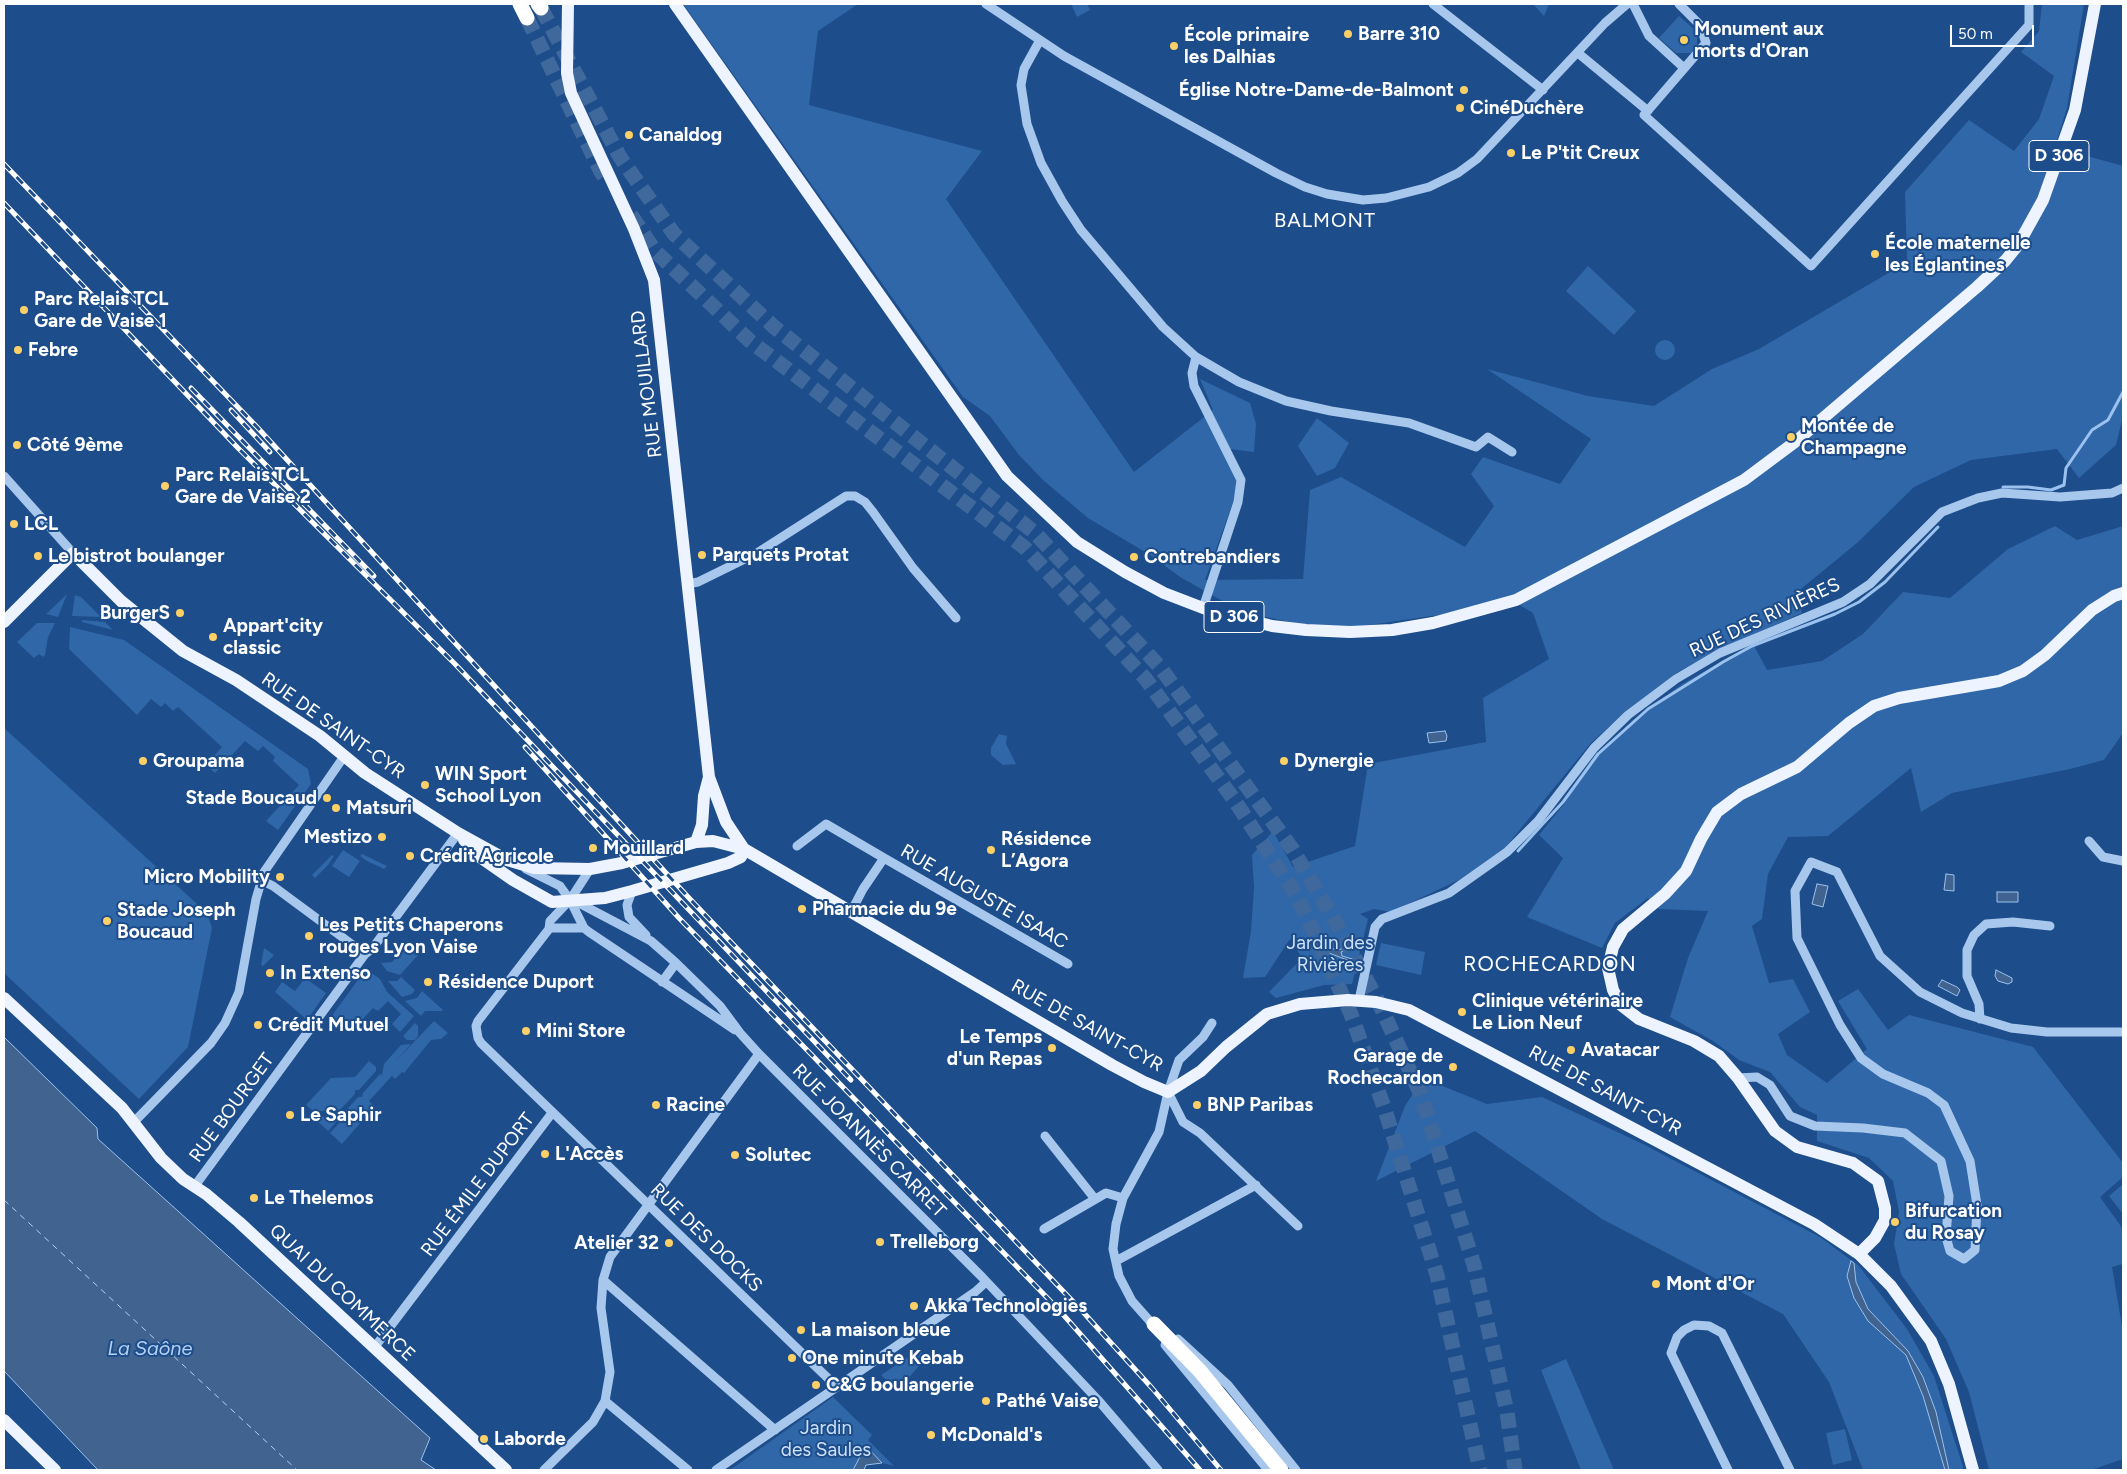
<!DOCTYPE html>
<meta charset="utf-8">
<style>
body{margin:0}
#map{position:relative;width:2127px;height:1474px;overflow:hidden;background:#1d4d8a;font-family:Figtree,sans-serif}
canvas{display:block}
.frame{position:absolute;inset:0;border:5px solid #fff;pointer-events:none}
.scale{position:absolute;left:1950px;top:25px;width:84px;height:22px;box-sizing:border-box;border:2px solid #fff;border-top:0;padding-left:6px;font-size:15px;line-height:18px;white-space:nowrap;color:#fff;-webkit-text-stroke:4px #1d4d8a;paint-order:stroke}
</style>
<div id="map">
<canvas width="2127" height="1474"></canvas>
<div class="frame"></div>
<div class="scale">50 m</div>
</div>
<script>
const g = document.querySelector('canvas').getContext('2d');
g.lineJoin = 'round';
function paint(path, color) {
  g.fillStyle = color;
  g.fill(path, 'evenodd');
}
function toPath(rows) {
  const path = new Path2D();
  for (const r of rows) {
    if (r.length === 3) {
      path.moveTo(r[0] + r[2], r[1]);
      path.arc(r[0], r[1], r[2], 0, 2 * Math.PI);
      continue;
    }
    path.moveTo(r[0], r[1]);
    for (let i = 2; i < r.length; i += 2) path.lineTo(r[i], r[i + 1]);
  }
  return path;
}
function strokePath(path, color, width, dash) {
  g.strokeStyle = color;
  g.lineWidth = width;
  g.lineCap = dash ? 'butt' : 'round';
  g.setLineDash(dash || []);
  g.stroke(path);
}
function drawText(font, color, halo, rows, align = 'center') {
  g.font = font + ' Figtree,sans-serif';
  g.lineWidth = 4;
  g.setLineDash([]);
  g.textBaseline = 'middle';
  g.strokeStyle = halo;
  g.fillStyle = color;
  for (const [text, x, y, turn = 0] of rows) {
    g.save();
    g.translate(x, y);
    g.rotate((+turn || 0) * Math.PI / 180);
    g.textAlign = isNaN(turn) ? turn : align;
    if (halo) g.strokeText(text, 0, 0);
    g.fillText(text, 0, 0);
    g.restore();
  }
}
paint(toPath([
 [683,4,858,4,818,31,809,105,982,151,946,199,1134,472,1213,410,1200,379,1250,403,1256,424,1254,452,1230,449,1226,441,1241,480,1205,580,1303,579,1310,490,1341,477,1465,547,1494,506,1471,474,1483,457,1560,484,1591,439,1487,369,1588,396,1654,406,1712,369,1759,349,1907,262,1905,192,1969,120,2014,151,2039,119,2054,76,2021,52,2039,31,2042,4,2084,4,2067,108,2055,147,2123,166,2123,416,2116,445,2079,478,2057,449,1971,460,1914,487,1857,543,1796,593,1802,613,1718,650,1678,672,1627,710,1590,744,1504,849,1461,879,1391,912,1374,909,1360,914,1368,919,1352,984,1324,985,1276,998,1269,992,1302,958,1290,939,1265,977,1243,978,1251,931,1254,888,1252,855,1273,831,1293,867,1355,846,1368,764,1486,742,1483,698,1549,659,1533,613,1509,599,1464,614,1431,616,1356,627,1304,625,1242,612,1180,577,1150,555,1088,518,1043,480,1019,455,990,416,963,397],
 [1071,4,1087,4,1090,10,1077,17],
 [1533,4,1549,4,1544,16],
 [1679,16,1697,32,1697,45,1691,53,1676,53,1659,38],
 [1588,266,1636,311,1614,335,1566,291],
 [1665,350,10],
 [1317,418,1349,443,1335,468,1317,476,1298,446],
 [2055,526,2077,540,2123,526,2123,733,2104,760,2070,769,1952,793,1921,812,1911,768,1828,836,1788,837,1768,874,1762,919,1752,926,1769,983,1793,979,1810,1012,1778,1034,1787,1055,1827,1083,1867,1049,1838,1001,1858,989,1888,1030,1909,1015,2033,1047,2123,1163,2123,1177,2100,1197,2123,1229,2123,1264,2112,1267,2123,1332,2123,1459,2091,1470,1989,1470,1969,1392,1946,1339,1901,1274,1894,1244,1899,1212,1893,1181,1869,1158,1817,1141,1817,1115,1800,1107,1770,1072,1739,1060,1713,1041,1670,1017,1688,958,1708,911,1659,909,1648,898,1615,923,1602,948,1527,917,1563,858,1539,835,1564,804,1597,753,1633,720,1682,684,1753,644,1767,670,1822,661,1863,634,1903,592,1950,598,2008,549],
 [67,594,58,617,46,614,65,596],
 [75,595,81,597,101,617,72,616],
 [82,620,105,622,113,630,82,622],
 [37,623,55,623,48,637,45,655,43,657,39,654,34,658,17,642],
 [70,627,124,640,308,769,311,784,278,830,266,821,299,785,273,761,275,757,263,746,258,751,245,741,215,773,206,765,222,747,178,707,173,711,165,703,161,707,151,699,137,715,69,649],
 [4,728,207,913,212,928,188,1047,139,1099,4,973],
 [999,734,1007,736,1006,744,1016,764,1003,765,991,755,991,748],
 [343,850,360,861,349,877,332,866],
 [362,854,387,866,384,869,367,861,360,856],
 [332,855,334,856,328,865,315,878,312,875],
 [1381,943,1425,952,1421,975,1376,965],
 [408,944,419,954,400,975,387,971,381,963,392,962],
 [264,948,274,955,263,966,261,965],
 [366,969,380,979,387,992,414,1016,400,1032,392,1024,401,1014,388,1001,378,1011,373,1008,350,1033,331,1017],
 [401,977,415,990,412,994,402,997,388,981,397,981],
 [305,978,326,993,307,1020,275,992,282,982,295,991],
 [422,991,443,1010,442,1011,425,1011,421,1016,405,1001,417,998],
 [434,1021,448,1033,441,1039,431,1040,404,1073,402,1072,395,1079,392,1076,369,1101,373,1105,373,1113,370,1116,368,1114,342,1144,330,1133,341,1121,342,1115,358,1097,362,1097,363,1093,380,1074,382,1075,384,1064,401,1045,411,1044,394,1063],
 [415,1023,418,1026,418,1036,415,1040,407,1040,403,1036],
 [369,1061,376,1067,376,1071,359,1090,355,1090,355,1094,339,1111,313,1111,306,1105,331,1078,355,1077],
 [1423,1078,1487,1104,1542,1097,1643,1144,1820,1237,1859,1266,1907,1329,1934,1376,1964,1470,1863,1470,1829,1382,1783,1314,1602,1219,1475,1131,1376,1181,1405,1106],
 [338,1116,338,1120,328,1131,313,1117],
 [2123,1184,2123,1214,2109,1196],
 [919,1350,927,1357,897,1391,881,1375],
 [1566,1359,1614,1470,1581,1470,1541,1370],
 [833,1397,872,1435,868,1440,894,1466,882,1463,870,1449,861,1456,853,1470,730,1470],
 [1845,1429,1852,1460,1833,1465,1826,1433]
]), '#3067a8');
const water = toPath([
 [1445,731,1447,736,1446,741,1429,743,1427,733,1445,731],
 [1946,874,1954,875,1954,891,1944,890,1946,874],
 [1817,884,1828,886,1823,907,1812,904,1817,884],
 [1997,892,2018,892,2018,902,1997,902,1997,892],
 [1363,940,1361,945,1341,952,1342,956,1359,961,1358,964,1329,953,1331,948,1337,950,1357,945,1363,940],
 [1996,970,2012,978,2012,982,2008,984,1998,981,1995,976,1996,970],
 [1942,980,1957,987,1960,990,1957,996,1938,986,1942,980],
 [4,1037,97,1128,98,1139,430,1438,421,1460,436,1470,98,1470,4,1371,4,1037],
 [1851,1261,1854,1263,1856,1282,1868,1309,1908,1351,1923,1377,1936,1412,1949,1470,1945,1470,1923,1396,1906,1355,1868,1321,1854,1298,1847,1276,1851,1261],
 [868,1448,882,1463,866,1465,864,1470,853,1470,862,1453,868,1448]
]);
paint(water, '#406390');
strokePath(water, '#9bc2ee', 1);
strokePath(toPath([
 [2003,487,2028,487,2051,490,2064,485,2066,468,2092,430,2108,420,2123,392],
 [1518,851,1563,802,1598,754,1648,709,1723,662,1752,646,1835,614,1859,602,1885,582,1938,527]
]), '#9bc2ee', 3);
strokePath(toPath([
 [4,1200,297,1470]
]), '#b4d1f3', 1, [6, 5]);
strokePath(toPath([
 [541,8,620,157,674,234,773,326,1034,532,1160,667,1293,850,1335,921,1379,1003,1421,1095,1474,1265,1507,1412,1515,1470],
 [527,18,601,172,608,182],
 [631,215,655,251,750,341,1025,548,1145,678,1235,801,1298,898,1351,1014,1385,1110,1437,1275,1480,1470]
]), '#3f689c', 15, [15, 8]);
strokePath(toPath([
 [986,4,1064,56,1276,173,1305,187,1327,194,1363,200,1386,198,1429,187,1458,173,1477,159,1605,23,1627,4],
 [1433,4,1543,90],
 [1633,4,1649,36,1684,68],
 [1679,4,1700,25,1706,43,1644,115,1811,266,2029,25,2029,4],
 [1040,40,1024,69,1021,85,1027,124,1041,163,1062,201,1081,230,1163,327,1196,357,1239,382,1286,401,1331,411,1409,423,1476,447,1488,437,1512,452],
 [1578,53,1648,111],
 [1196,357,1192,373,1194,386,1241,480,1238,502,1203,608],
 [4,476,73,553],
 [687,584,698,582,757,553,846,496,855,496,865,502,873,512,913,568,956,618],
 [2089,841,2103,857,2123,861],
 [797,846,826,824,884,858],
 [526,869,560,886,570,900,584,928,589,932,735,1030],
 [590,869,570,900,550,921,549,929,478,1021,476,1026,478,1038,481,1043,837,1387],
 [261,880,273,886,365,954],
 [632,891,627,905,629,917,646,935],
 [575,901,651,941,676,963,720,1006,740,1033,759,1054,983,1278,1098,1400,1158,1470],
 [851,912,863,889,884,858,1068,964],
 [550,928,584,928],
 [662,982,676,963],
 [1359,1000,1375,927,1382,919,1449,893,1507,852,1538,821,1594,748,1628,715,1676,679,1720,653,1843,602,1870,584,1942,512,1978,498,2002,493,2060,497,2112,493,2123,488],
 [1980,1019,1979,1004,1967,976,1967,950,1974,935,1986,924,2013,922,2050,926],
 [1738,1078,1757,1077,1770,1085,1790,1116,1815,1126,1863,1128,1905,1133,1941,1161,1949,1196,1946,1237,1950,1251,1964,1259,1975,1250,1977,1205,1970,1161,1944,1105,1928,1093,1883,1074,1861,1058,1840,1025,1797,938,1795,891,1811,862,1837,872,1880,956,1920,992,1962,1013,2011,1028,2047,1032,2123,1032],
 [1168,1092,1183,1122,1200,1133,1298,1226],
 [133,1123,211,1043,225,1023,239,992,256,899,264,872,345,755],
 [1045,1136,1095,1199],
 [194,1187,365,954,372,949,458,833],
 [1044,1229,1106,1193,1123,1198],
 [1116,1261,1256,1185],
 [603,1280,775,1430],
 [1155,1327,1132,1301,1119,1276,1113,1249,1116,1224,1123,1198,1159,1132,1168,1092,1179,1060,1203,1037,1212,1023],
 [1178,1339,1228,1385,1296,1470],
 [1165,1345,1268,1470],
 [374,1348,552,1113],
 [605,1401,688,1470],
 [544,1470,593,1422,605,1401,610,1372,601,1308,603,1280,610,1257,759,1054],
 [716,1470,975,1292,986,1282],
 [1728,1470,1671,1353,1677,1337,1684,1330,1694,1325,1709,1326,1722,1333,1790,1470]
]), '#a8c7ec', 9);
strokePath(toPath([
 [568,4,567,73,571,93,634,229,654,280,709,777,726,822,744,849],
 [675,4,1007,476,1077,542,1125,572,1164,593,1203,608,1272,626,1306,630,1350,632,1392,630,1433,623,1516,600,1744,480,1795,442,1977,287,2005,261,2018,245,2043,200,2075,110,2095,4],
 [4,622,73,553,121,601,183,651,236,680,320,736,365,773,458,833,507,860,534,868,590,869,622,863,696,842,713,841,744,849,1112,1065,1144,1082,1168,1092,1201,1071,1226,1047,1267,1014,1300,1004,1348,1000,1376,1002,1409,1010,1814,1224,1859,1254,1891,1286,1931,1341,1949,1384,1973,1470],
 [464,840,480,857,513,880,552,902,605,898,632,891,728,863,741,857,744,849],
 [696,842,702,825,704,796,709,777],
 [4,998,122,1108,161,1158,183,1179,206,1194,239,1222,506,1470],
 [1859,1254,1875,1238,1885,1220,1885,1208,1878,1181,1853,1163,1797,1147,1775,1131,1738,1078,1719,1056,1694,1041,1639,1019,1621,1005,1613,990,1608,968,1613,947,1623,929,1665,894,1686,871,1701,839,1717,812,1741,794,1797,767,1849,723,1874,706,1899,698,1999,681,2023,671,2045,655,2092,610,2114,596,2123,593],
 [4,1420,55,1470]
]), '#edf4ff', 12);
strokePath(toPath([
 [520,4,527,18],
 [538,4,541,8],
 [1154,1324,1200,1371,1281,1470]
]), '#fff', 15);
const rail = toPath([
 [4,164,257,427,689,898,1083,1312,1152,1388,1221,1470],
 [4,203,238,448,455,664,851,1080],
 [191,388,374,576],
 [231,410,270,452],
 [525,747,679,918,1060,1311,1200,1470]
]);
strokePath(rail, '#fff', 5);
strokePath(rail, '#1d4d8a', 3, [9]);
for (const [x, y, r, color] of [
 [1348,34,5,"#fcd066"],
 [1684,40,5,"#fcd066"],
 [1174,46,5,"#fcd066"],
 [1464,90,5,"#fcd066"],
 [1460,108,5,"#fcd066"],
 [629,135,5,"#fcd066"],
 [1511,153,5,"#fcd066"],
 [1875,254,5,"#fcd066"],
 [24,310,5,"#fcd066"],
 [18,350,5,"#fcd066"],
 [1791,437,5,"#fcd066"],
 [17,445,5,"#fcd066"],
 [165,486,5,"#fcd066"],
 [14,524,5,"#fcd066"],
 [702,555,5,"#fcd066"],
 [38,556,5,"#fcd066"],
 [1134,557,5,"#fcd066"],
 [180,613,5,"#fcd066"],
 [213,637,5,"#fcd066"],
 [143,761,5,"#fcd066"],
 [1284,761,5,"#fcd066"],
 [425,785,5,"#fcd066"],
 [327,798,5,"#fcd066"],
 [336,808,5,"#fcd066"],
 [382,837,5,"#fcd066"],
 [593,848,5,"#fcd066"],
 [991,850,5,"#fcd066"],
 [410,856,5,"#fcd066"],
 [280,877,5,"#fcd066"],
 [802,909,5,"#fcd066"],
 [107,921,5,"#fcd066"],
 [309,936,5,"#fcd066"],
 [270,973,5,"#fcd066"],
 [428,982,5,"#fcd066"],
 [1462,1012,5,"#fcd066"],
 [258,1025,5,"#fcd066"],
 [526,1031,5,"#fcd066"],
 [1052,1048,5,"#fcd066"],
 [1571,1050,5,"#fcd066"],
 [1453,1067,5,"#fcd066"],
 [656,1105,5,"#fcd066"],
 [1197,1105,5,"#fcd066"],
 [290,1115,5,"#fcd066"],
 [545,1154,5,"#fcd066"],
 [735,1155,5,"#fcd066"],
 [254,1198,5,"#fcd066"],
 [1895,1222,5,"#fcd066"],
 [880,1242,5,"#fcd066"],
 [669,1243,5,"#fcd066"],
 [1656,1284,5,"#fcd066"],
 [914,1306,5,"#fcd066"],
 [801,1330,5,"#fcd066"],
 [792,1358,5,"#fcd066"],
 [816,1385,5,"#fcd066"],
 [986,1401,5,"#fcd066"],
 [931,1435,5,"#fcd066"],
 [484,1439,5,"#fcd066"]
]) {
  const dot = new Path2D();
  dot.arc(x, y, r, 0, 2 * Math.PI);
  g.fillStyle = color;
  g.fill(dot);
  strokePath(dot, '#1d4d8a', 2);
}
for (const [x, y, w] of [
 [2059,156,60],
 [1234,617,60]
]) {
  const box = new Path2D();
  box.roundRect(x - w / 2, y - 15.5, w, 31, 4);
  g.fillStyle = '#1d4d8a';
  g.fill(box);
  strokePath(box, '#fff', 1);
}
drawText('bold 18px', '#fff', null, [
 ["D 306",2059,156],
 ["D 306",1234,617]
]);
drawText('bold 19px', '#fff', '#1d4d8a', [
 ["Monument aux",1694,29],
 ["morts d'Oran",1694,51],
 ["Barre 310",1358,34],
 ["École primaire",1184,35],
 ["les Dalhias",1184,57],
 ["Église Notre-Dame-de-Balmont",1454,90,"right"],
 ["CinéDuchère",1470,108],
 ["Canaldog",639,135],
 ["Le P'tit Creux",1521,153],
 ["École maternelle",1885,243],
 ["les Églantines",1885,265],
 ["Parc Relais TCL",34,299],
 ["Gare de Vaise 1",34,321],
 ["Febre",28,350],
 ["Montée de",1801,426],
 ["Champagne",1801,448],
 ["Côté 9ème",27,445],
 ["Parc Relais TCL",175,475],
 ["Gare de Vaise 2",175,497],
 ["LCL",24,524],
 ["Parquets Protat",712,555],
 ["Le bistrot boulanger",48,556],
 ["Contrebandiers",1144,557],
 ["BurgerS",170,613,"right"],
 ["Appart'city",223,626],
 ["classic",223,648],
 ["Groupama",153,761],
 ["Dynergie",1294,761],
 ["WIN Sport",435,774],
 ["School Lyon",435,796],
 ["Stade Boucaud",317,798,"right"],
 ["Matsuri",346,808],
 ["Mestizo",372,837,"right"],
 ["Résidence",1001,839],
 ["L’Agora",1001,861],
 ["Mouillard",603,848],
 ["Crédit Agricole",420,856],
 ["Micro Mobility",270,877,"right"],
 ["Pharmacie du 9e",812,909],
 ["Stade Joseph",117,910],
 ["Boucaud",117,932],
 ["Les Petits Chaperons",319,925],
 ["rouges Lyon Vaise",319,947],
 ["In Extenso",280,973],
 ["Résidence Duport",438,982],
 ["Clinique vétérinaire",1472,1001],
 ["Le Lion Neuf",1472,1023],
 ["Crédit Mutuel",268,1025],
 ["Mini Store",536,1031],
 ["Le Temps",1042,1037,"right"],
 ["d'un Repas",1042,1059,"right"],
 ["Avatacar",1581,1050],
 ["Garage de",1443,1056,"right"],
 ["Rochecardon",1443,1078,"right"],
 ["Racine",666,1105],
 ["BNP Paribas",1207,1105],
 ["Le Saphir",300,1115],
 ["L'Accès",555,1154],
 ["Solutec",745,1155],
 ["Le Thelemos",264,1198],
 ["Bifurcation",1905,1211],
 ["du Rosay",1905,1233],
 ["Trelleborg",890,1242],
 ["Atelier 32",659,1243,"right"],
 ["Mont d'Or",1666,1284],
 ["Akka Technologies",924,1306],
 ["La maison bleue",811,1330],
 ["One minute Kebab",802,1358],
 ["C&G boulangerie",826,1385],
 ["Pathé Vaise",996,1401],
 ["McDonald's",941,1435],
 ["Laborde",494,1439]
], 'left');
drawText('19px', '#fff', '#1d4d8a', [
 ["RUE MOUILLARD",647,384,-97],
 ["RUE DES RIVIÈRES",1765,618,-25],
 ["RUE DE SAINT-CYR",333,726,35],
 ["RUE AUGUSTE ISAAC",984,897,30],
 ["RUE DE SAINT-CYR",1087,1026,29],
 ["RUE DE SAINT-CYR",1605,1091,28],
 ["RUE BOURGET",232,1108,-54],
 ["RUE JOANNÈS CARRET",869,1141,45],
 ["RUE ÉMILE DUPORT",478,1185,-53],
 ["RUE DES DOCKS",706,1238,44],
 ["QUAI DU COMMERCE",342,1293,43]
]);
drawText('19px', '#cde1f9', '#1d4d8a', [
 ["Jardin des",1330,943],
 ["Rivières",1330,965],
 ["Jardin",826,1428],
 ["des Saules",826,1450]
]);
g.letterSpacing = '1px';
drawText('20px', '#fff', '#1d4d8a', [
 ["BALMONT",1325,221]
]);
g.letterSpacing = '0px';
drawText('italic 20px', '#b4d1f3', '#1d4d8a', [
 ["La Saône",150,1349]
]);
g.letterSpacing = '1px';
drawText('21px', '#fff', '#1d4d8a', [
 ["ROCHECARDON",1550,965]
]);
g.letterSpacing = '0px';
</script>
